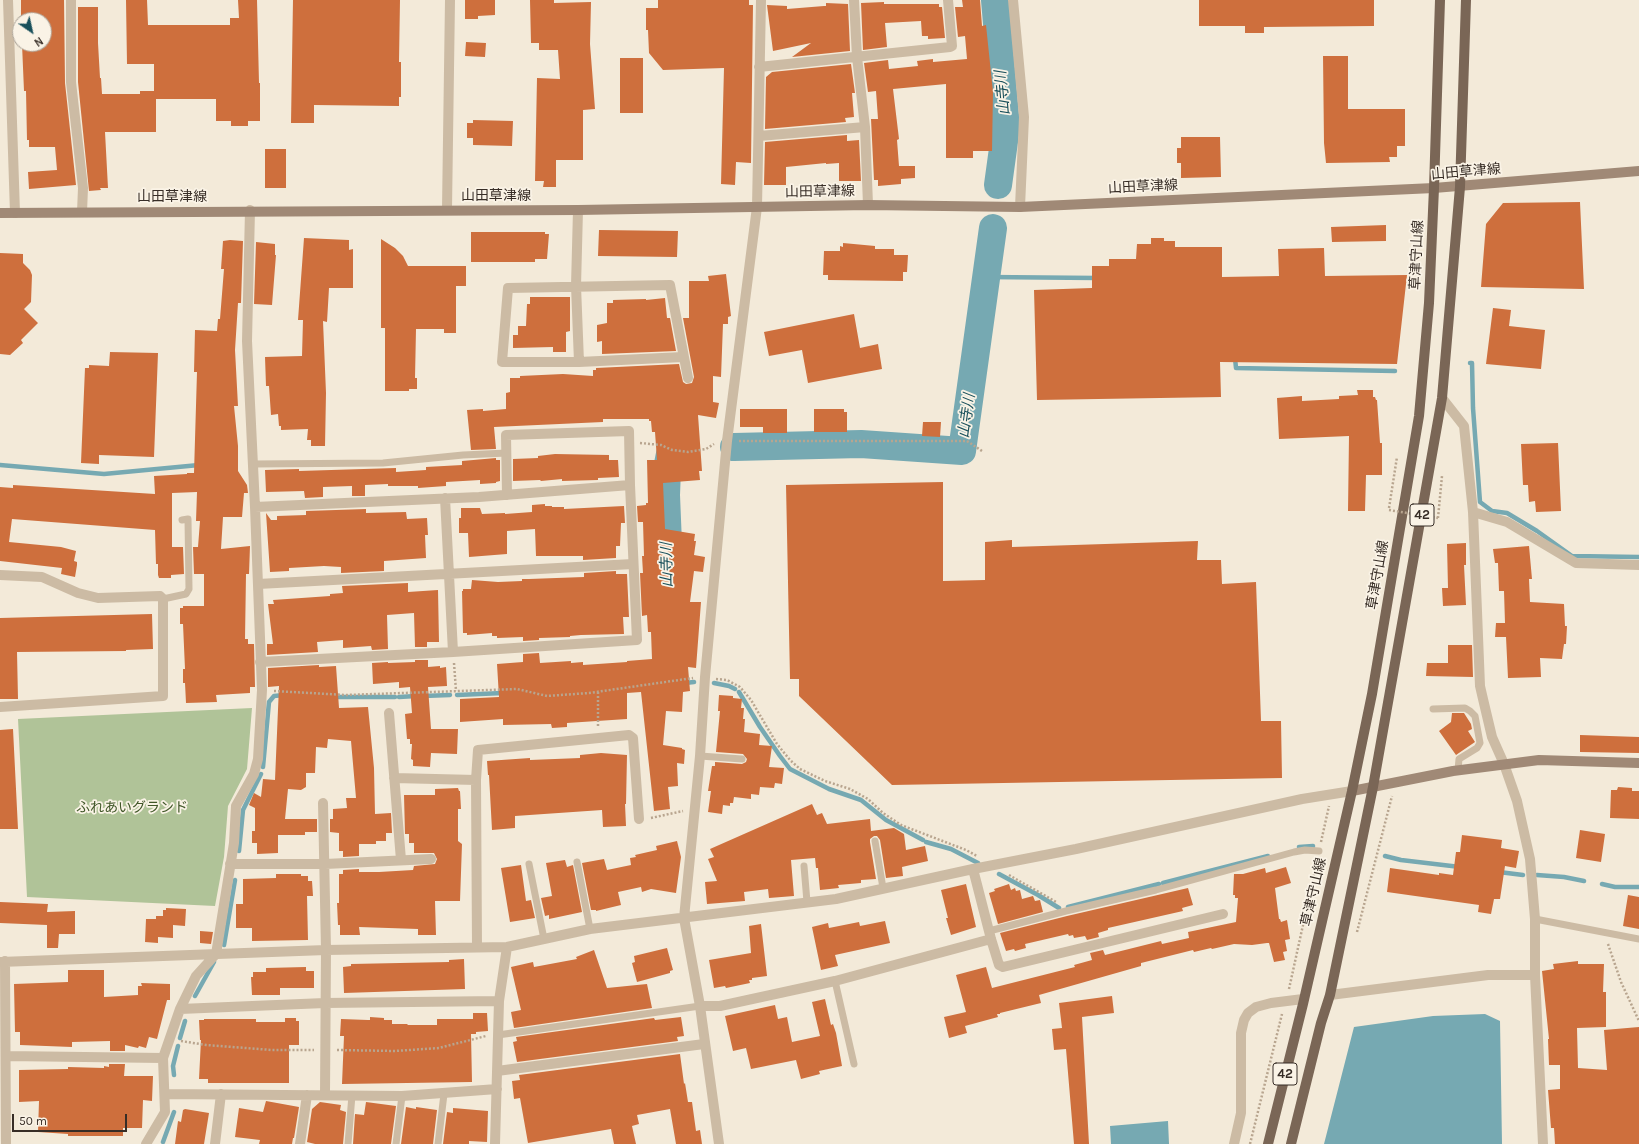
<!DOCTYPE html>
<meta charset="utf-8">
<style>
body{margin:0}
#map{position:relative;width:1639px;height:1144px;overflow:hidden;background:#f3ead9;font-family:Karla,sans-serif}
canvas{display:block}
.north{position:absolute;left:12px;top:12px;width:40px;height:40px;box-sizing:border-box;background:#faf3e6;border:1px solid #aca499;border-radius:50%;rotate:146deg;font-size:11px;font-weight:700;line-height:16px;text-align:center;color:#372d26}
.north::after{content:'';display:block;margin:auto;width:14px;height:18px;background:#19505b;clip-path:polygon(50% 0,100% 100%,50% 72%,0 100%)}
.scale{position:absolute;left:12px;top:1114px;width:115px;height:18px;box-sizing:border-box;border:2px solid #372d26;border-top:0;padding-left:5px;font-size:12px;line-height:14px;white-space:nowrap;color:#372d26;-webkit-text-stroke:3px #faf3e6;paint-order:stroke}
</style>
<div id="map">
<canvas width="1639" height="1144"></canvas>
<div class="north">N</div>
<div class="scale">50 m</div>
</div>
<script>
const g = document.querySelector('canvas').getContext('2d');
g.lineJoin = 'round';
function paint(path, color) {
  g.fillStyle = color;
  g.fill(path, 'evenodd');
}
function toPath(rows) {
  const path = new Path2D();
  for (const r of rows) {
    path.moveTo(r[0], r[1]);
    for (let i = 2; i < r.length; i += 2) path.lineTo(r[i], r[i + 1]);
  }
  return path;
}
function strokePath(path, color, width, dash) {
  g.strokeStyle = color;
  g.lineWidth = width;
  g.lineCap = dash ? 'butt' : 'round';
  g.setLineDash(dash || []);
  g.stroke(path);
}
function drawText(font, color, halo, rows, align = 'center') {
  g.font = font + ' Karla,"Noto Sans JP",sans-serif';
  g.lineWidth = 3.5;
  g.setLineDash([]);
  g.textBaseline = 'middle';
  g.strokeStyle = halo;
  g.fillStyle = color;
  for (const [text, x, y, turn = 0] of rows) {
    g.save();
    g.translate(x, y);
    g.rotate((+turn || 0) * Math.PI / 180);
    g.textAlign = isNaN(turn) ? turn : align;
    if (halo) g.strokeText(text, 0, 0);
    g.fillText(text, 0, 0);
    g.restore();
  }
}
paint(toPath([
 [252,708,247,769,228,806,224,857,215,906,27,897,18,719]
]), '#b0c398');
paint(toPath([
 [1485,1014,1500,1021,1502,1144,1324,1144,1354,1027,1433,1016],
 [1168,1121,1169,1144,1111,1144,1110,1126]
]), '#76a9b2');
strokePath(toPath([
 [986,277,1097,278],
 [1235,358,1236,368,1395,371],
 [1470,363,1472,363,1473,408,1480,502,1492,511,1507,513,1537,531,1572,556,1639,557],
 [0,465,104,474,199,465],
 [685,683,694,682],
 [714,683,729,686,735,689],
 [739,692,760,727,780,756,790,769,829,789,861,800,886,820,923,840],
 [457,695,503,693],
 [423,696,450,695],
 [334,697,395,697],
 [399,697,416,696],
 [263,767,269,702,274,696,284,695],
 [926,842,951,849,978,863],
 [1299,847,1313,846],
 [239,851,243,810,261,774],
 [1385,856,1401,860,1460,867],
 [1499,872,1523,875],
 [999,874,1038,895,1059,908],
 [1537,875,1564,877,1584,881],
 [1163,883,1268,856],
 [1602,884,1615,887,1639,887],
 [1068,907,1159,884],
 [224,945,235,880],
 [195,996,214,962],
 [180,1038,185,1021],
 [174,1075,173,1066,178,1046],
 [163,1142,174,1112]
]), '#76a9b2', 4.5);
strokePath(toPath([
 [995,0,1006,127,998,185],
 [734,447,861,444,962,451,993,228],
 [669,568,666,495,667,469,670,454]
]), '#76a9b2', 28);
paint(toPath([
 [21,0,64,0,65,83,76,185,29,189,28,172,57,170,55,147,29,147,29,140,27,140,26,91,24,91,22,44,44,44,44,20,21,20],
 [126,0,147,0,148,25,230,25,230,18,239,18,238,0,257,0,259,83,260,83,260,121,248,121,248,126,231,126,231,121,216,121,216,99,156,99,156,132,105,132,108,188,100,188,101,190,89,191,78,82,78,7,98,7,98,43,100,78,101,78,102,94,140,94,140,91,154,91,154,64,127,64],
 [293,0,400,0,399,62,401,62,401,97,399,97,399,106,314,105,314,123,291,123],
 [465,0,495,0,495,15,478,16,478,19,465,19],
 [530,0,554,0,554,3,591,2,590,44,595,109,583,110,583,160,556,160,556,187,543,187,544,181,535,181,537,78,560,79,558,50,539,50,539,43,531,43],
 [658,0,749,0,749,5,753,5,751,163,736,162,735,185,721,184,724,68,663,70,649,53,648,30,646,30,646,8,658,8],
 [962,0,980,0,982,26,986,25,993,92,992,151,973,151,973,158,946,158,946,84,893,89,899,139,897,140,899,166,915,166,915,178,901,179,901,184,878,186,878,180,874,180,871,119,878,119,876,91,868,92,864,63,888,60,889,69,918,66,917,61,933,59,933,62,967,59,965,36,958,37,955,7,963,7],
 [1199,0,1374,0,1374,26,1264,27,1264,33,1245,33,1245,26,1199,26],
 [884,2,884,4,939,4,939,7,942,7,945,38,928,39,928,36,922,36,921,21,885,23,887,47,863,50,861,3],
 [826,3,848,4,850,51,792,57,811,43,773,51,767,5,787,6,787,9,824,6,826,6],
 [466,42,486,43,485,57,465,56],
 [1323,56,1348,56,1348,109,1405,109,1405,146,1397,146,1397,157,1389,157,1390,162,1326,163,1324,143],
 [620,58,643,58,643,113,620,113],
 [851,64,855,93,852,93,854,117,845,118,846,122,765,129,766,77,772,72],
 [473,120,513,121,512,146,473,145,473,138,467,138,467,123,473,123],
 [847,135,847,141,859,140,861,181,839,181,839,163,826,164,826,163,786,167,786,185,764,185,765,142],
 [1181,137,1220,137,1221,177,1181,178,1181,163,1177,163,1177,148,1181,148],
 [265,149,286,149,286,188,265,188],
 [1580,202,1584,289,1481,287,1486,224,1503,203],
 [1386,225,1386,241,1332,242,1331,227],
 [599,230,678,231,677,257,598,256],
 [471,232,545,232,545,234,549,234,547,259,535,259,535,262,471,262],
 [304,238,349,240,349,250,353,249,353,288,329,288,327,322,323,321,326,393,325,446,311,446,311,440,307,440,308,429,281,430,281,426,279,426,278,414,271,415,269,386,266,386,265,357,302,356,303,320,298,320],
 [1151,238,1164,238,1164,241,1175,241,1175,247,1222,247,1222,277,1279,276,1278,249,1324,248,1325,276,1407,275,1397,364,1220,362,1221,397,1037,400,1034,290,1092,288,1092,266,1109,266,1109,259,1136,259,1137,244,1151,244],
 [381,239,395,248,403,256,408,266,466,266,466,286,456,286,456,333,444,333,444,329,416,329,415,378,417,378,417,389,409,389,409,391,385,391,385,328,381,328],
 [230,240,243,241,241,303,238,303,235,350,238,406,234,406,238,446,238,471,247,485,248,493,244,493,242,517,223,517,221,549,250,546,249,574,246,574,245,639,248,639,248,644,254,644,255,687,250,687,250,693,216,695,217,702,186,703,185,683,183,683,183,669,185,669,183,624,180,624,180,608,183,608,183,606,204,606,204,574,194,574,193,547,198,547,200,521,196,521,197,492,172,493,172,547,183,547,184,574,171,575,171,578,159,578,158,575,158,564,156,564,155,530,12,519,9,542,61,547,76,551,74,561,77,562,77,565,75,577,61,574,62,568,0,561,0,487,13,488,13,485,155,494,154,476,187,474,187,473,194,473,197,372,194,372,195,330,217,331,218,319,220,319,224,269,221,269,223,241],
 [256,242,275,244,275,255,276,255,272,305,254,304],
 [843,243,875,246,875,249,894,249,894,255,908,255,907,272,903,272,903,281,828,280,828,275,823,275,824,251,840,251,840,246,843,247],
 [0,253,23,254,23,263,30,270,32,275,31,302,24,309,38,323,21,340,23,343,10,355,0,354],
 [726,274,731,316,728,317,728,324,723,324,721,377,713,376,713,402,719,403,716,418,698,415,702,471,699,471,700,480,663,483,665,529,695,534,694,541,696,541,694,555,705,557,703,572,694,571,690,602,701,602,696,668,688,667,690,691,683,692,682,712,666,711,663,745,682,748,682,749,685,750,684,764,677,763,678,786,668,787,670,809,654,811,641,692,627,693,627,719,567,723,567,727,552,728,551,724,503,725,503,719,460,722,460,699,499,697,497,664,523,662,523,654,539,653,540,663,571,661,571,663,583,662,583,665,627,662,627,661,652,659,651,632,648,632,647,615,642,616,640,573,643,573,642,556,644,556,643,522,638,522,637,506,646,505,646,503,648,503,647,460,657,460,655,432,652,432,651,421,649,421,649,419,603,419,603,422,494,427,496,449,471,450,467,410,483,409,483,411,506,409,506,393,510,392,510,378,520,378,520,376,563,374,593,376,593,370,596,370,596,368,679,364,683,382,686,384,692,383,694,377,683,318,689,318,689,281,709,281,708,276],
 [530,297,570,297,570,331,566,332,566,352,553,352,553,347,513,348,513,335,518,335,518,326,526,326,527,304,530,304],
 [665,298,667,318,670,318,676,351,602,354,602,341,597,342,597,325,607,323,607,303,613,303,613,300,646,299,646,300],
 [1493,308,1511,310,1509,326,1545,330,1541,369,1486,364],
 [854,314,860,348,878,344,882,369,808,383,802,350,769,356,764,332],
 [110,352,158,353,154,457,99,455,99,464,81,463,85,368,89,368,89,365,109,366],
 [1357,390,1373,390,1373,397,1375,397,1376,400,1377,400,1380,443,1382,443,1382,475,1366,475,1365,511,1348,511,1349,436,1279,439,1277,398,1302,396,1302,401,1339,399,1339,396,1358,395],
 [740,409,787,409,787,433,763,433,763,427,740,427],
 [814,409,844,409,844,412,847,412,847,432,814,432],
 [923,422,941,422,940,437,922,436],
 [1558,443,1561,511,1536,512,1535,501,1529,502,1528,485,1523,485,1521,444],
 [555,454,609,455,609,460,618,460,619,477,598,478,598,480,562,481,562,479,541,481,540,480,513,481,513,459,538,458,538,456],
 [496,458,496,460,500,460,500,481,496,482,496,483,480,484,480,480,446,482,446,486,418,488,418,486,388,486,388,484,365,485,365,496,352,496,352,486,323,487,323,497,305,498,304,491,266,492,265,470,299,469,299,471,396,468,396,472,426,470,426,467,462,465,462,461],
 [943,482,943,581,985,580,985,542,1012,540,1012,547,1198,541,1197,560,1221,560,1222,584,1256,582,1261,721,1281,721,1282,778,892,785,799,696,799,679,790,679,786,485],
 [545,504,545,506,552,506,552,507,564,507,564,509,624,506,625,523,621,523,620,546,616,546,616,558,583,560,583,556,536,556,535,529,507,531,507,554,469,557,468,533,459,533,459,518,461,518,461,508,480,508,482,514,505,513,505,514,532,512,532,505],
 [366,509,366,513,406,512,407,519,427,518,428,535,425,535,426,558,384,561,384,571,341,573,341,567,324,566,289,568,289,571,270,572,266,513,271,520,277,520,277,516,306,515,306,511],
 [1466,543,1466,565,1464,565,1466,605,1443,606,1442,588,1448,588,1447,544],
 [1529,546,1532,579,1529,579,1530,602,1564,604,1565,626,1567,626,1566,644,1564,644,1562,659,1540,658,1541,677,1508,678,1506,637,1495,637,1496,623,1505,623,1504,591,1499,591,1498,563,1495,563,1493,549],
 [616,571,616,574,627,574,629,617,623,617,624,634,581,635,570,636,570,637,539,638,539,640,523,641,523,637,497,638,497,636,492,636,492,633,467,635,467,633,463,633,462,591,463,591,463,589,471,589,472,580,498,582,522,581,522,579,529,579,584,577,584,573],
 [408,583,408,592,438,590,439,642,427,642,427,647,415,647,414,613,387,615,388,649,372,650,371,646,343,648,343,640,317,642,318,652,267,655,267,644,273,644,268,604,274,604,273,600,330,596,330,594,343,593,342,586],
 [152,614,153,649,126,650,126,651,17,652,18,699,0,699,0,618],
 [1448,645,1472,645,1473,677,1426,676,1427,663,1448,663],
 [415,660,428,660,428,667,440,666,440,668,446,667,447,686,428,687,431,729,458,729,457,754,431,753,430,767,413,766,413,760,411,759,412,744,410,744,410,739,407,739,405,714,412,713,410,687,399,688,399,682,373,684,372,663,388,662,388,663,415,662],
 [319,665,319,667,336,666,339,708,368,707,374,768,375,814,391,813,392,833,386,833,386,841,376,841,376,844,359,844,359,856,343,857,343,851,339,851,339,833,330,832,330,819,333,819,333,809,347,808,346,798,356,798,351,741,328,739,327,748,316,747,315,773,306,773,306,787,301,790,288,789,285,819,317,819,317,832,305,832,305,835,278,835,278,853,257,854,257,843,252,843,252,831,255,831,255,808,249,805,254,793,261,797,263,779,275,780,279,686,268,687,268,668],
 [719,695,733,696,733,698,742,699,741,708,744,708,743,719,745,719,744,732,760,734,759,745,772,746,769,767,784,768,782,784,775,783,774,788,760,787,759,795,751,794,751,799,734,797,733,803,730,803,730,806,723,805,722,814,708,812,711,791,708,791,712,766,715,766,715,762,742,764,746,762,747,759,743,754,716,752,720,711,718,711],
 [1452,713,1464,713,1471,724,1472,729,1468,731,1475,742,1456,755,1439,731,1451,722],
 [13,729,18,829,0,829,0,730],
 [1580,735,1639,737,1639,753,1580,752],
 [601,753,627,755,626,804,625,804,626,826,603,827,602,810,515,816,515,828,492,830,489,775,488,775,487,761,530,758,530,760,580,758,580,755],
 [1618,787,1632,788,1632,791,1639,791,1639,819,1610,818,1611,790,1617,790],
 [458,788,459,791,460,791,461,809,458,809,458,841,462,844,460,901,435,901,436,935,418,935,418,929,359,927,360,935,340,935,340,925,338,925,337,903,339,903,339,874,343,874,343,870,359,869,359,872,379,872,413,870,414,866,435,864,437,859,434,853,414,853,414,843,409,843,409,834,405,834,404,795,435,795,435,789],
 [812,804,817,815,822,813,827,824,870,819,871,831,894,828,904,834,906,850,925,846,928,861,902,867,903,876,886,878,880,840,877,836,874,836,870,839,870,842,876,879,861,880,861,883,838,885,839,888,820,890,818,868,816,868,815,858,791,860,794,896,769,898,768,889,744,892,745,901,707,904,705,882,717,881,708,859,714,857,710,849],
 [1580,830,1605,834,1601,862,1576,858],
 [1462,835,1502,840,1501,848,1519,851,1516,868,1505,866,1500,899,1494,899,1491,914,1478,912,1479,905,1387,892,1390,868,1439,875,1439,873,1453,875,1456,852,1460,852],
 [677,841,681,857,676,893,651,889,642,892,641,887,618,892,621,905,596,911,596,910,591,910,582,863,604,859,607,870,631,865,630,858,636,857,635,855,657,850,656,846],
 [565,860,567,867,573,865,582,912,549,919,549,915,545,916,541,898,552,896,546,863],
 [521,865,526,901,531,900,535,918,510,922,501,868],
 [1286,867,1291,883,1275,888,1279,919,1280,919,1281,922,1287,920,1290,939,1285,940,1287,951,1283,952,1285,960,1274,962,1269,943,1267,943,1252,945,1234,944,1212,949,1211,948,1194,952,1193,950,1141,963,1141,966,1039,995,1041,1003,1000,1013,1000,1014,997,1014,998,1017,965,1026,967,1033,949,1038,944,1017,966,1012,956,975,986,967,992,988,1075,967,1074,965,1092,960,1090,953,1103,950,1105,955,1161,941,1162,944,1189,938,1188,932,1236,922,1238,898,1235,898,1235,895,1233,895,1234,874,1243,874,1265,868,1266,873],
 [276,874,301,874,301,876,308,876,308,881,312,881,313,896,307,896,308,940,252,941,252,928,236,928,236,904,243,904,243,879,276,878],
 [966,884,976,927,951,935,946,918,948,918,941,890],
 [1009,884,1011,890,1015,888,1016,891,1020,890,1022,899,1033,896,1035,901,1040,900,1043,912,998,924,989,893,995,891,994,889],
 [1188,888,1193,905,1182,908,1183,911,1108,928,1108,930,1098,933,1099,937,1087,940,1085,936,1074,938,1073,935,1069,936,1068,934,1025,944,1026,948,1015,951,1014,949,1006,951,1000,933,1067,916],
 [1628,895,1639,897,1639,929,1623,926],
 [0,902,48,904,47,912,75,911,75,934,59,934,58,948,47,948,47,925,0,923],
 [166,908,186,909,185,926,173,925,173,938,158,937,158,943,145,942,146,919,156,919,156,916,163,916,163,910,166,910],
 [885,921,890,943,835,955,838,966,821,970,812,927,828,923,829,928,859,922,860,926],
 [761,924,767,976,752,978,752,980,749,980,750,983,726,988,725,986,714,988,709,960,751,953,749,926],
 [200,931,213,932,211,944,200,943],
 [667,948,673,970,670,971,670,973,637,982,632,963,635,962,634,956],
 [594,950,607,988,647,984,652,1008,514,1028,511,1012,521,1010,511,967,533,962,534,967,577,959,576,957],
 [464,959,465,989,344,993,343,967,351,966,351,964,449,962,449,960],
 [1578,961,1578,964,1604,964,1603,992,1606,992,1606,1027,1577,1028,1578,1068,1607,1070,1604,1030,1639,1027,1639,1144,1555,1144,1554,1128,1551,1128,1548,1090,1560,1089,1560,1065,1549,1065,1548,1039,1549,1039,1542,971,1554,969,1553,964],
 [306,967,306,971,314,971,314,988,280,988,280,995,252,995,251,977,253,977,253,972,266,972,266,968],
 [68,970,104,970,104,997,138,995,138,986,142,986,141,983,170,984,170,1000,167,1000,157,1039,149,1037,146,1048,139,1046,138,1048,125,1045,125,1051,110,1051,110,1041,72,1042,72,1047,20,1045,20,1032,15,1032,14,984,68,982],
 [1112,996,1114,1013,1082,1017,1089,1144,1074,1144,1066,1049,1054,1050,1052,1029,1062,1028,1059,1003],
 [825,999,831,1025,833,1024,836,1033,842,1066,819,1071,820,1074,801,1079,796,1060,751,1069,746,1048,733,1051,725,1016,775,1005,778,1019,787,1017,792,1042,820,1036,812,1002],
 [473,1013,487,1013,488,1031,476,1032,476,1034,471,1034,472,1082,342,1084,344,1036,340,1036,341,1019,368,1020,370,1020,370,1017,384,1018,384,1020,392,1020,392,1024,407,1024,408,1025,437,1025,437,1019,473,1019],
 [681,1017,684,1036,677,1037,678,1041,517,1062,513,1042,517,1041,516,1037,654,1018,655,1020],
 [285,1018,296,1018,296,1021,299,1021,299,1045,289,1045,289,1083,208,1083,208,1079,199,1079,201,1040,200,1040,199,1020,204,1020,204,1019,256,1019,256,1022,285,1022],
 [680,1054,684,1084,685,1083,688,1102,692,1102,696,1131,700,1130,702,1144,676,1144,670,1109,637,1115,639,1124,632,1126,636,1144,614,1144,611,1129,528,1143,520,1098,514,1099,512,1081,520,1080,519,1075],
 [109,1064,125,1064,124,1076,153,1076,152,1101,143,1100,142,1128,123,1128,123,1136,68,1136,68,1134,38,1132,39,1101,19,1102,19,1070,68,1069,68,1067,104,1068,104,1066,109,1067],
 [266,1101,299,1107,294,1138,293,1138,292,1144,259,1144,260,1140,235,1137,239,1108,263,1112],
 [320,1102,341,1105,340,1110,346,1112,343,1144,315,1144,307,1142,312,1109],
 [366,1102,396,1106,391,1144,353,1144,355,1114,364,1115],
 [406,1107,416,1109,416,1107,437,1110,433,1144,401,1144],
 [453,1108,488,1111,487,1142,469,1141,469,1144,443,1144,447,1112,453,1113],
 [185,1109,209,1113,204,1144,175,1144,178,1121,181,1122,183,1110]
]), '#ce6f3d');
strokePath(toPath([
 [739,441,967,441,982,451],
 [640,443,661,445,672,450,688,452,706,449,714,444],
 [1389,508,1397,457],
 [1438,518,1442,476],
 [454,663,456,691],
 [716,679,727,680,740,687,751,700,777,744,790,760,800,769,825,781,850,789,868,799,883,813,901,825,966,850,977,856],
 [274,691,346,695,517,689,547,696,589,693,693,678],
 [598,726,598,692],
 [651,818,683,811],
 [1321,842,1329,806],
 [1009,875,1056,902],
 [1357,932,1392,796],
 [1608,944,1621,982,1639,1021],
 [1289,989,1317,861],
 [181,1041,206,1045,272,1050,314,1050],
 [337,1050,395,1051,439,1048,486,1036],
 [1250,1144,1282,1014]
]), '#b8a58f', 2.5, [2, 2]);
strokePath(toPath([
 [253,464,383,463,463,455,507,453],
 [163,599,186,594,189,589,188,519,182,520],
 [1433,709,1465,708,1470,711,1475,716,1480,743,1477,748,1459,759,1458,770],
 [700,756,742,759],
 [875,841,883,888],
 [577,862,590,929],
 [529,864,544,939],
 [804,866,807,902],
 [1535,919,1639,939],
 [989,931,1066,911,1156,890,1294,852,1305,850,1319,851],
 [835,981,854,1064],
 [498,1035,700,1006],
 [348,1144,352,1095],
 [396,1144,402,1096],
 [438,1144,444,1094]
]), '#ccbba4', 7);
strokePath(toPath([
 [8,0,15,213],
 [71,0,71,82,83,188,82,212],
 [854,0,857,57,865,127,868,205],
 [1013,0,1024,117,1020,207],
 [759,67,950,47,952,46,948,0],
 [759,136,865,127],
 [447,209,450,0],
 [578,210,576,286,579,362],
 [683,357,579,362,502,362,508,288,670,285,688,378],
 [1442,398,1464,426,1473,512,1480,686,1483,699,1492,737,1504,764,1517,801,1530,859,1535,919,1535,975,1543,1144],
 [507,495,506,435,629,431,630,485],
 [445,498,453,652],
 [255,507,479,497,630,485,637,640,453,652,260,662],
 [1473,512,1507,522,1576,563,1639,565],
 [0,575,42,577,78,593,98,598,160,596,163,599,163,696,0,707],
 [258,584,633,564],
 [389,713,401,860],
 [394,778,476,780],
 [323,803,326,950,325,1094],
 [230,864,325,864,431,859],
 [973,869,991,939,999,965,1003,967,1223,914],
 [477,947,476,780,478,750,629,735,633,738,639,819],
 [5,961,6,1144],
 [0,962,326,950,507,947,590,929,836,899,973,869,1076,849,1302,799,1352,791],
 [1330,995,1488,975,1535,975],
 [700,1006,720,1006,835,981,991,939],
 [180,1009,325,1003,499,1001],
 [6,1056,163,1058],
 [497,1071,704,1044],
 [165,1094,402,1096,497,1089],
 [146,1144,165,1112,163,1058,180,1009,196,976,216,954,234,843,236,806,254,774,258,759,262,690,255,507,247,341,250,210],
 [215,1144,221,1094],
 [300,1144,307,1095],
 [495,1144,499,1001,507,947],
 [719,1144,700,1006,684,918,700,756,705,677,727,441,757,207,761,0],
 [1234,1144,1241,1113,1241,1033,1244,1020,1248,1013,1256,1007,1271,1003,1303,999]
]), '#ccbba4', 10);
strokePath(toPath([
 [0,213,578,210,868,205,1020,207,1434,188,1639,171],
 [1352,791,1453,771,1539,760,1639,763]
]), '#a08976', 10);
strokePath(toPath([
 [1268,1144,1303,1004,1352,791,1372,694,1419,416,1429,303,1434,188,1440,0],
 [1291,1144,1321,1023,1330,995,1373,787,1442,398,1460,187,1466,0]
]), '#7a6656', 10);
strokePath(toPath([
 [1389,510,1438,518]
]), '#b8a58f', 2.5, [2, 2]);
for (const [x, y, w] of [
 [1422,515,24],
 [1285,1074,24]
]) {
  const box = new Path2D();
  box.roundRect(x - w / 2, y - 11, w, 22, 3);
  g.fillStyle = '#faf3e6';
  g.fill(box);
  strokePath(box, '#372d26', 1);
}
drawText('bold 13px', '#372d26', null, [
 ["42",1422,515],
 ["42",1285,1074]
]);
drawText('14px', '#372d26', '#faf3e6', [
 ["山田草津線",1466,172,-5],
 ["山田草津線",1143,187,-3],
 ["山田草津線",820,192,-1],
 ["山田草津線",496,196],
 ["山田草津線",172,197],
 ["草津守山線",1417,255,-87],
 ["草津守山線",1378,575,-80],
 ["草津守山線",1314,892,-77]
]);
drawText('14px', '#415729', '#faf3e6', [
 ["ふれあいグランド",132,808]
]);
drawText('italic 15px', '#19505b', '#faf3e6', [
 ["山寺川",1003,93,-95],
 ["山寺川",967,416,-82],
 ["山寺川",667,565,-91]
]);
</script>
